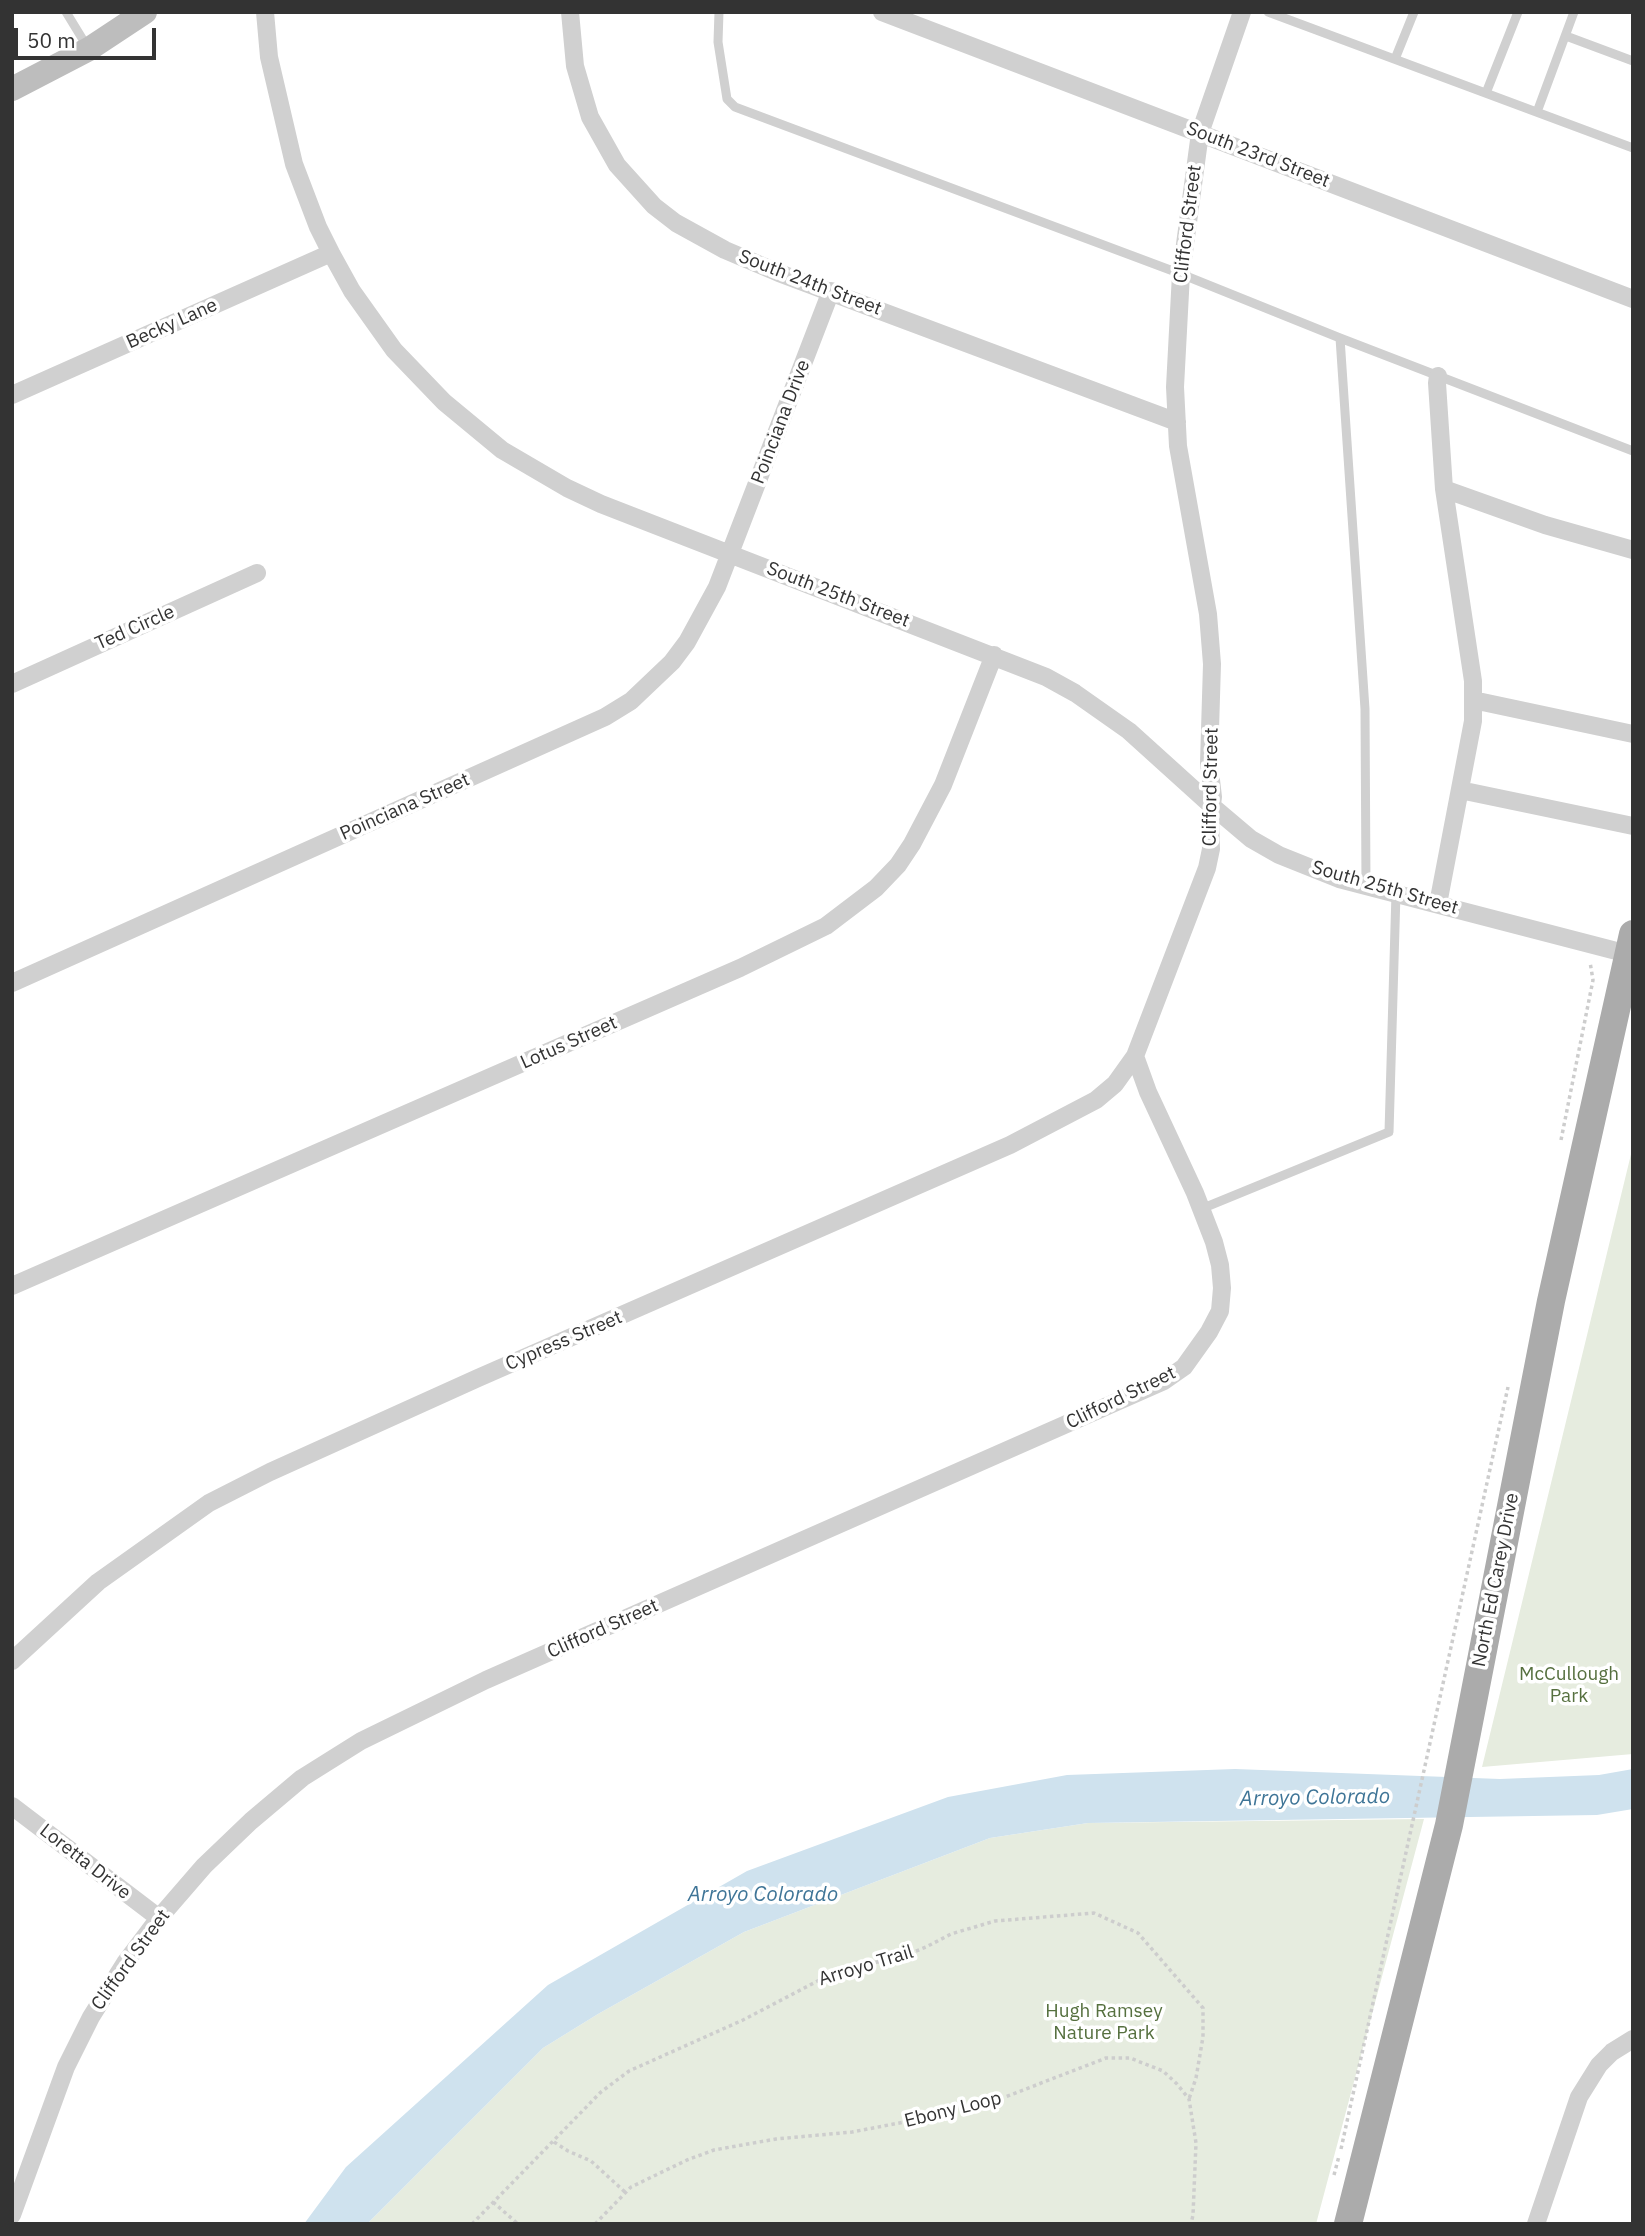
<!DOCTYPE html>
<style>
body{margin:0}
#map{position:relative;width:1645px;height:2236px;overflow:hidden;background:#fff;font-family:"IBM Plex Sans",sans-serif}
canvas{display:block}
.frame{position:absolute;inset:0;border:14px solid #333;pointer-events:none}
.scale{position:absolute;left:14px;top:28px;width:142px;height:32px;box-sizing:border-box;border:4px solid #333;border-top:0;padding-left:9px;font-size:21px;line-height:24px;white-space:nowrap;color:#333;-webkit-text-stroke:5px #fff;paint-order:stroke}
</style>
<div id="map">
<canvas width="1645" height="2236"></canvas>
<div class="frame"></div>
<div class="scale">50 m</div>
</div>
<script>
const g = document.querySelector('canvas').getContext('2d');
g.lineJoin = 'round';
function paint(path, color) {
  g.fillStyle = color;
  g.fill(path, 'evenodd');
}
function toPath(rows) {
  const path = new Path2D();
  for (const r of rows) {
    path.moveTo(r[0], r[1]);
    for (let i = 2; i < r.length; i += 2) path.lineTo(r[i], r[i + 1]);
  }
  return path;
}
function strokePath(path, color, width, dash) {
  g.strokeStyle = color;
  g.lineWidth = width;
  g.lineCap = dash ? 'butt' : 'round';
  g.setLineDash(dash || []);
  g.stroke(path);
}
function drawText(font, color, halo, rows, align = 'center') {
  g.font = font + ' "IBM Plex Sans",sans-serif';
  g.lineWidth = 7;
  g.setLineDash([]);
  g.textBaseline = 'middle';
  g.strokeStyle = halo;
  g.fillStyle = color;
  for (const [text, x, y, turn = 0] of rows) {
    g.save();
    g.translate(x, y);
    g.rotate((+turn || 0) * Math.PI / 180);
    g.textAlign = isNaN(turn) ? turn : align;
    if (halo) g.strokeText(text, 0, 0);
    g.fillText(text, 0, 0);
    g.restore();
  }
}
paint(toPath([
 [1633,1146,1633,1754,1482,1767],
 [1424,1819,1316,2224,367,2224,543,2048,598,2014,744,1932,990,1838,1088,1823]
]), '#e6ecdf');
paint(toPath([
 [1235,1769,1500,1779,1599,1775,1633,1769,1633,1809,1597,1815,1088,1823,990,1838,744,1932,598,2014,543,2048,367,2224,304,2224,346,2167,548,1985,747,1871,948,1797,1067,1775]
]), '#cfe2ee');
strokePath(toPath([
 [1561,1140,1593,980,1590,962],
 [554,2142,568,2151,591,2161,626,2193],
 [1341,2149,1508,1387],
 [1334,2175,1339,2156],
 [493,2202,518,2224],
 [472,2224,601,2092,629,2071,743,2020,831,1974,861,1965,899,1958,926,1947,951,1934,995,1921,1094,1913,1138,1933,1203,2008,1203,2037,1196,2078,1189,2099],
 [595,2224,631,2187,687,2160,714,2150,776,2139,852,2132,962,2111,987,2104,1106,2058,1130,2058,1163,2071,1177,2084,1189,2099,1196,2143,1193,2215,1191,2224]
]), '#cdcdcd', 3.5, [3.5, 3.5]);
strokePath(toPath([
 [66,12,88,48],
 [719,12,718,42,727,99,735,107,1181,274,1340,338,1633,451],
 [1268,12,1633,148],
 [1566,36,1633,61],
 [1395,59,1414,12],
 [1486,93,1518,12],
 [1537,112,1574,12],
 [1340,338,1365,709,1366,885],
 [1201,1209,1389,1132,1396,893]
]), '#d0d0d0', 9);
strokePath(toPath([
 [265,12,269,57,294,164,318,227,331,253,352,291,394,350,444,402,502,450,567,488,601,504,1046,677,1075,693,1129,731,1212,806,1251,839,1279,855,1339,879,1628,954],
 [570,12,575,66,590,117,617,165,654,206,676,223,725,250,779,273,1177,422],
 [882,12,1633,299],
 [1438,376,1437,383,1444,489,1473,681,1473,721,1438,904],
 [12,395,331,253],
 [1444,489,1545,525,1633,550],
 [12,684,257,573],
 [1473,700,1633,734],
 [1460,790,1633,826],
 [12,983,605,717,631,701,672,662,687,642,717,587,831,291],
 [12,1286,740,968,826,926,876,888,898,865,912,844,943,785,994,655],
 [12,1661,98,1582,209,1503,270,1472,478,1378,1010,1145,1096,1100,1115,1084,1135,1056],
 [12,1806,159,1918],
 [12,2215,66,2067,91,2017,125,1963,159,1918,204,1866,251,1821,302,1778,361,1741,486,1680,1164,1381,1184,1367,1209,1332,1220,1311,1222,1288,1220,1265,1214,1242,1195,1193,1148,1092,1135,1056,1207,868,1211,849,1210,819,1213,797,1209,763,1212,664,1208,614,1178,446,1175,387,1181,274,1200,133,1242,12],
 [1536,2224,1579,2097,1599,2065,1612,2052,1633,2039]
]), '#d0d0d0', 18);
strokePath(toPath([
 [12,89,89,49,145,12]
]), '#bdbdbd', 24);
strokePath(toPath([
 [1348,2224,1449,1825,1551,1301,1633,934]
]), '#ababab', 28);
drawText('19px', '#333', '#fff', [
 ["South 23rd Street",1258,155,21],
 ["Clifford Street",1188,224,-83],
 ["South 24th Street",810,283,21],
 ["Becky Lane",172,324,-24],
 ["Poinciana Drive",781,422,-69],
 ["South 25th Street",838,595,21],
 ["Ted Circle",135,628,-24],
 ["Clifford Street",1211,787,-89],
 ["Poinciana Street",405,807,-24],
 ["South 25th Street",1385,888,16],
 ["Lotus Street",569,1043,-24],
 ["Cypress Street",564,1341,-23],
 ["Clifford Street",1121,1398,-26],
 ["North Ed Carey Drive",1496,1580,-79],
 ["Clifford Street",603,1629,-24],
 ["Loretta Drive",85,1862,38],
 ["Clifford Street",131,1960,-54],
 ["Arroyo Trail",866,1966,-17],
 ["Ebony Loop",953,2110,-14]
]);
drawText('19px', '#56703f', '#fff', [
 ["McCullough",1569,1675],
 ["Park",1569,1697],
 ["Hugh Ramsey",1104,2012],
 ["Nature Park",1104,2034]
]);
drawText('italic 21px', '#3f7597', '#fff', [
 ["Arroyo Colorado",1315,1798,-1],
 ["Arroyo Colorado",763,1895]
]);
</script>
